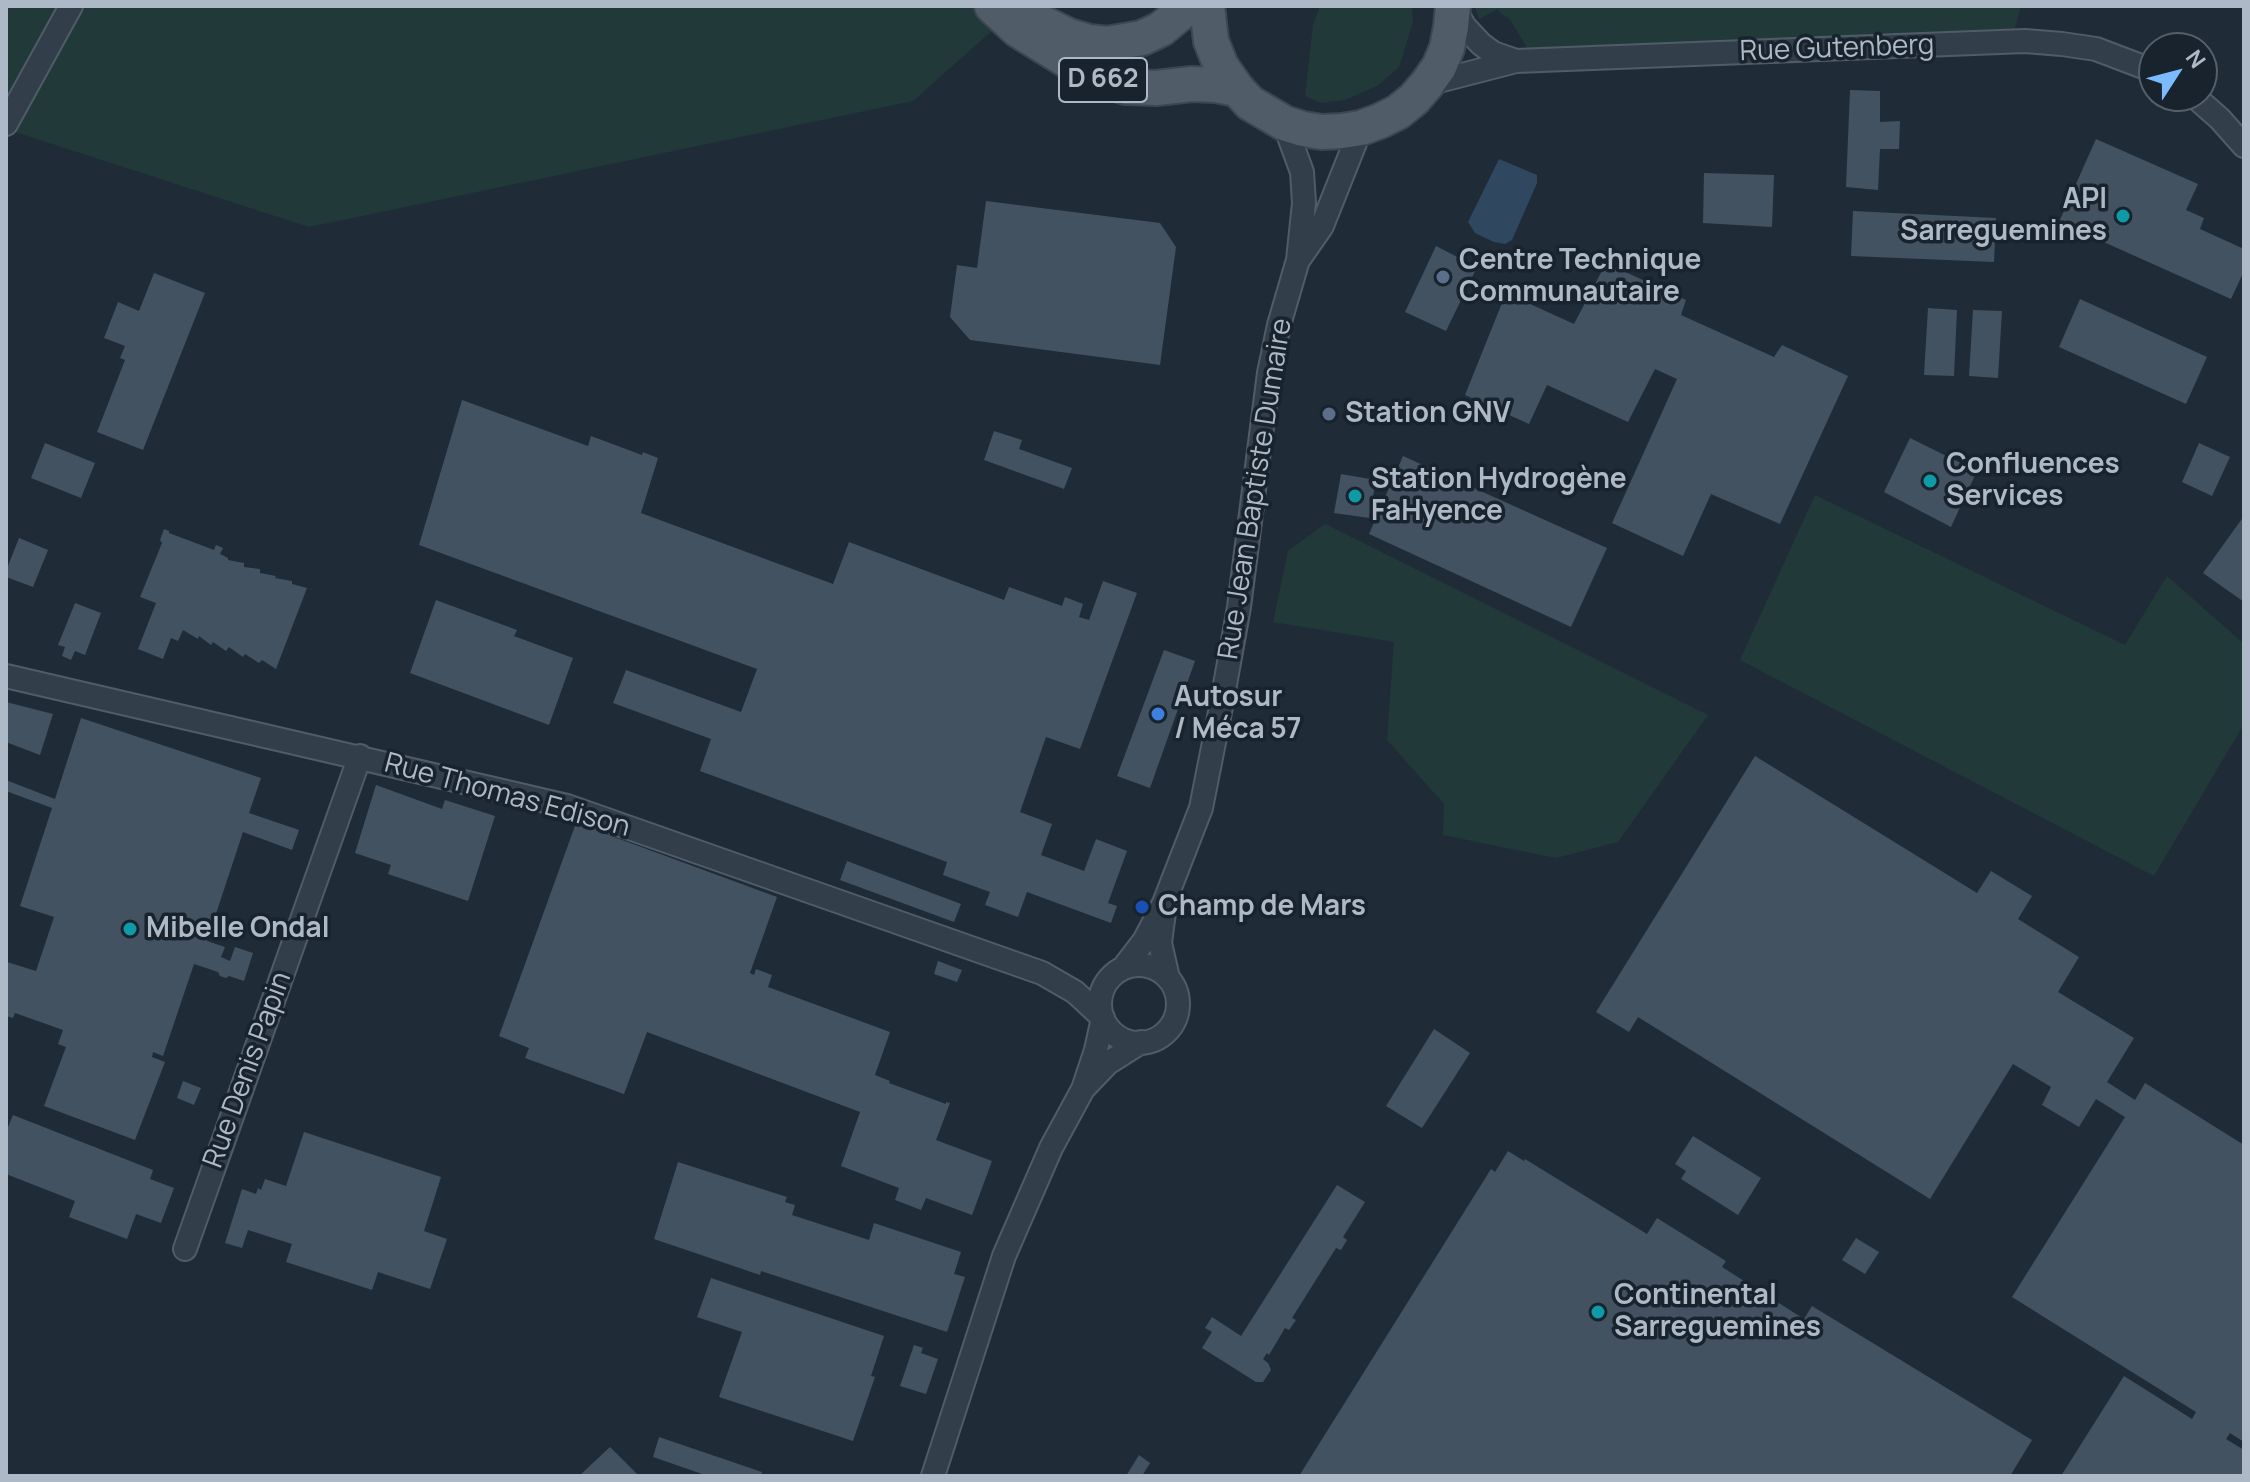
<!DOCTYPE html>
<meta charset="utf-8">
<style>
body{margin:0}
#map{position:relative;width:2250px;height:1482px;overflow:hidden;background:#1f2c38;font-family:Manrope,sans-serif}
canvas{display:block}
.frame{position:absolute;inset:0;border:8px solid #adb9c6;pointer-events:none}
.north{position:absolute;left:2138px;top:32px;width:80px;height:80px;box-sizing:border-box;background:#18232d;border:2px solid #545f6a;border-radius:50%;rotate:54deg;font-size:22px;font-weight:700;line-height:32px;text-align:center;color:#adb9c6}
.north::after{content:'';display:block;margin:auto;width:28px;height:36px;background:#7abafd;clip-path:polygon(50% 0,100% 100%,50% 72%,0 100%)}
</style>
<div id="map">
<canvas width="2250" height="1482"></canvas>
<div class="frame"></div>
<div class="north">N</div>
</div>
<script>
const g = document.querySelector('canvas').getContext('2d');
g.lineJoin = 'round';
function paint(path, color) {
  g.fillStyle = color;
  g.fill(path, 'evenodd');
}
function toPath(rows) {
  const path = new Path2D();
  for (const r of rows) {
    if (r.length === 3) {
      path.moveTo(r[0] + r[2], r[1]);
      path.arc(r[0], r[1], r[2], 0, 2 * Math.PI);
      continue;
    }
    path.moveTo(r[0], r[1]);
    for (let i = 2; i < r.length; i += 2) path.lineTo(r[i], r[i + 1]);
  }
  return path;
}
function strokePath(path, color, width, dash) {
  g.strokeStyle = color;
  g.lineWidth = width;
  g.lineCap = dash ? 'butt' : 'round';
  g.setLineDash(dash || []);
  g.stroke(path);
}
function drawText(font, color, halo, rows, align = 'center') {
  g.font = font + ' Manrope,sans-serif';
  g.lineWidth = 7;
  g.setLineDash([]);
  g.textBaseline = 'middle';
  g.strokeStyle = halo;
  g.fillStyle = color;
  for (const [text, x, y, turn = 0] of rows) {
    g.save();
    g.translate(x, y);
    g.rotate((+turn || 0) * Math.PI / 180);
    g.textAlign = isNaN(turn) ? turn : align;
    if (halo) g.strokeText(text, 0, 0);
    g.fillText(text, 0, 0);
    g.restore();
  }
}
paint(toPath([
 [6,6,1020,6,913,101,309,227,6,129],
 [1320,6,1412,6,1413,22,1399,67,1377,86,1345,100,1321,103,1305,96,1313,25],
 [1475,6,2021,6,2013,35,1548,53,1527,48,1509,18,1500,13,1498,9,1479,19],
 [1815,495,2125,645,2167,576,2244,644,2244,724,2154,876,1740,660],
 [1325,524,1708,715,1618,842,1556,858,1443,835,1444,804,1387,740,1394,642,1273,622,1288,551]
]), '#213939');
paint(toPath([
 [1499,159,1537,175,1537,183,1512,240,1505,244,1494,242,1475,233,1468,222]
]), '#2f485f');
paint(toPath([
 [1850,90,1880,91,1880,122,1900,121,1899,149,1880,149,1878,190,1846,187],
 [2096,139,2198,184,2186,210,2204,218,2200,229,2244,249,2244,271,2231,299,2059,222],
 [1704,173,1774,175,1772,227,1703,223],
 [986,201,1160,223,1176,247,1160,365,970,340,950,317,957,265,977,268],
 [1853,211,1996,218,1994,262,1851,256],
 [1436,246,1477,267,1446,331,1405,312],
 [1606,263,1686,300,1681,315,1774,357,1782,345,1848,376,1780,524,1711,494,1683,556,1612,523,1677,379,1655,369,1628,422,1547,385,1529,424,1465,395,1506,293,1574,324],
 [154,273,205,293,143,450,97,432,125,360,120,358,125,346,104,338,118,302,139,311],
 [2080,299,2207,357,2186,404,2059,347],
 [1928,308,1957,310,1954,376,1924,375],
 [1973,310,2002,311,1998,378,1969,376],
 [462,400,588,446,591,436,642,455,643,452,658,458,641,513,833,584,849,542,1004,600,1009,587,1062,606,1065,597,1083,604,1079,617,1089,620,1103,581,1137,593,1080,749,1046,737,1020,812,1052,824,1041,855,1084,871,1096,839,1127,851,1108,903,1117,906,1111,923,1027,892,1018,917,985,905,990,892,943,875,947,862,700,771,711,739,613,703,626,670,741,712,757,669,419,545],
 [994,431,1022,440,1019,449,1072,468,1064,489,984,460],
 [1910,438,1977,471,1951,527,1884,492],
 [45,443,95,463,81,498,31,478],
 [2199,443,2230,457,2212,496,2182,482],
 [1403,456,1607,548,1571,627,1369,534],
 [1341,474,1376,480,1369,518,1334,513],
 [2244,516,2244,602,2203,573],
 [164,529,169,531,169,533,214,550,216,545,223,548,220,554,228,558,228,560,244,563,244,567,260,569,260,573,276,576,275,578,292,581,292,584,307,588,276,669,262,660,259,663,245,654,243,657,229,647,226,651,213,642,211,645,199,636,198,639,183,630,178,641,171,638,163,659,138,649,156,603,140,597,162,543,160,540],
 [19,538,48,550,33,587,6,577,6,571],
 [436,600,517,630,514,636,573,658,549,725,410,673],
 [75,603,101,613,85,655,75,651,71,660,62,656,65,647,58,645],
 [1164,650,1195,661,1150,788,1117,776],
 [6,702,53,714,40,755,6,742],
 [81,718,261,778,249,813,299,830,292,850,243,832,207,941,225,947,221,957,230,961,235,947,253,953,244,981,229,976,226,978,220,976,218,972,194,964,163,1056,153,1052,152,1057,165,1062,135,1140,44,1106,66,1047,58,1044,63,1030,15,1013,13,1018,6,1016,7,962,36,971,54,917,20,906,52,808,6,791,6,780,55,799],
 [1755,756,1977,893,1991,871,2032,896,2018,919,2079,957,2058,992,2134,1038,2107,1082,2135,1100,2145,1083,2244,1145,2244,1442,2230,1433,2226,1439,2244,1450,2244,1476,2061,1476,2124,1376,2192,1419,2196,1412,2012,1297,2125,1117,2096,1099,2079,1127,2042,1105,2051,1087,2013,1064,1930,1199,1638,1017,1629,1032,1596,1012],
 [376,785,442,809,445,800,495,816,468,901,388,874,391,865,355,853],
 [576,823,777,897,750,973,754,975,756,969,772,975,768,987,890,1032,875,1075,890,1081,889,1083,946,1104,946,1102,950,1103,936,1140,992,1161,972,1215,926,1198,921,1210,895,1200,899,1188,841,1166,860,1112,647,1032,624,1094,525,1058,529,1048,499,1036],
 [847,861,961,904,954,922,840,880],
 [938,961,962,970,957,982,934,974],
 [1434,1029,1470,1053,1422,1128,1386,1106],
 [183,1081,201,1088,194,1105,177,1098],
 [13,1115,153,1170,150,1179,174,1188,161,1223,136,1214,127,1239,69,1217,75,1201,6,1174,6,1132],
 [304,1132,441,1177,424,1231,447,1239,430,1289,378,1272,372,1290,286,1262,292,1244,248,1230,242,1248,225,1243,242,1189,256,1194,258,1188,261,1190,265,1179,286,1186],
 [1693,1136,1761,1178,1738,1215,1681,1179,1686,1171,1675,1164],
 [1508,1151,1524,1161,1525,1159,1647,1234,1657,1218,1726,1261,1722,1267,1804,1319,1812,1306,2032,1440,2010,1476,1299,1476,1491,1169,1495,1172],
 [678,1162,787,1197,785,1202,795,1205,792,1215,869,1240,874,1223,961,1252,954,1274,965,1277,947,1332,761,1271,760,1275,654,1239],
 [1337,1185,1365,1202,1343,1237,1347,1240,1341,1250,1336,1248,1292,1318,1296,1320,1289,1330,1285,1328,1269,1355,1267,1353,1263,1359,1268,1363,1271,1370,1263,1382,1256,1382,1202,1348,1212,1332,1205,1328,1212,1317,1241,1336],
 [1856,1238,1879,1252,1865,1274,1842,1260],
 [711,1278,884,1336,871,1376,875,1377,853,1441,719,1397,742,1332,697,1317],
 [914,1345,923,1348,921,1353,938,1359,926,1394,900,1386],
 [659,1437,762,1472,761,1476,708,1476,653,1457],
 [610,1447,639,1476,579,1476],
 [1139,1455,1150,1463,1142,1476,1126,1476]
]), '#425261');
const minor = toPath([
 [1453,7,1465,27,1481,44,1493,53,1516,61],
 [1427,84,1516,61,2025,41,2062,44,2096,49,2154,71],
 [2194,96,2220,119,2244,146],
 [6,124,71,6],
 [1299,259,1322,226,1361,128],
 [6,676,567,806,1042,973,1075,992,1103,1018,1096,1050,1083,1089,1108,1063,1141,1042],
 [1164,912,1160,943,1168,978],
 [1139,1004,39],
 [1124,967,1144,941,1164,903,1201,808,1221,707,1239,607,1269,373,1279,325,1298,260,1304,203,1302,172,1284,123],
 [185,1249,360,756],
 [933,1476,1004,1256,1051,1148,1083,1089]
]);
const primary = toPath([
 [992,6,1018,30,1096,78,1126,87,1156,88,1192,84,1216,85,1237,89],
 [1207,6,1211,41,1221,66,1237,89,1250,103,1284,123,1303,129,1322,132,1342,131,1361,128,1380,121,1398,112,1414,99,1427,84,1439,67,1447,48,1451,27,1453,6],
 [1030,17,1069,36,1089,42,1107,44,1142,38,1161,29,1189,6]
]);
strokePath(minor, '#505c67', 26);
strokePath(primary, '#3c4752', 38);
strokePath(minor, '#323e49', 22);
strokePath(primary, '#505d69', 34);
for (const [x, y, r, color] of [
 [2123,216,8,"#0f9aa8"],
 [1443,277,8,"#5c6f8a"],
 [1329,414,8,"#5c6f8a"],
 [1930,481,8,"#0f9aa8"],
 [1355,496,8,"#0f9aa8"],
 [1158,714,8,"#3f7fe0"],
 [1142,907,8,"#1a4fb4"],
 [130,929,8,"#0f9aa8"],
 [1598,1312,8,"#0f9aa8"]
]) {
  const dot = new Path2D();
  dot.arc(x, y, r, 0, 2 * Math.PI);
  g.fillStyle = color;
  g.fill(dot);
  strokePath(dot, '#18232d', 3);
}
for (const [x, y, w] of [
 [1103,80,88]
]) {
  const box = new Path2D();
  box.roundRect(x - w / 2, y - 22, w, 44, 6);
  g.fillStyle = '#18232d';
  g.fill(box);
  strokePath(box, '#adb9c6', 2);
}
drawText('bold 26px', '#adb9c6', null, [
 ["D 662",1103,80]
]);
drawText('28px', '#adb9c6', '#18232d', [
 ["Rue Gutenberg",1837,49,-2],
 ["Rue Jean Baptiste Dumaire",1256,489,-81],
 ["Rue Thomas Edison",507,796,15],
 ["Rue Denis Papin",248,1070,-70]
]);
drawText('bold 28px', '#adb9c6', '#18232d', [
 ["API",2107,200,"right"],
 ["Sarreguemines",2107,232,"right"],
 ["Centre Technique",1459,261],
 ["Communautaire",1459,293],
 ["Station GNV",1345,414],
 ["Confluences",1946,465],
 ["Services",1946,497],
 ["Station Hydrogène",1371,480],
 ["FaHyence",1371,512],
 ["Autosur",1174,698],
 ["/ Méca 57",1174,730],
 ["Champ de Mars",1158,907],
 ["Mibelle Ondal",146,929],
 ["Continental",1614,1296],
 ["Sarreguemines",1614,1328]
], 'left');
</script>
